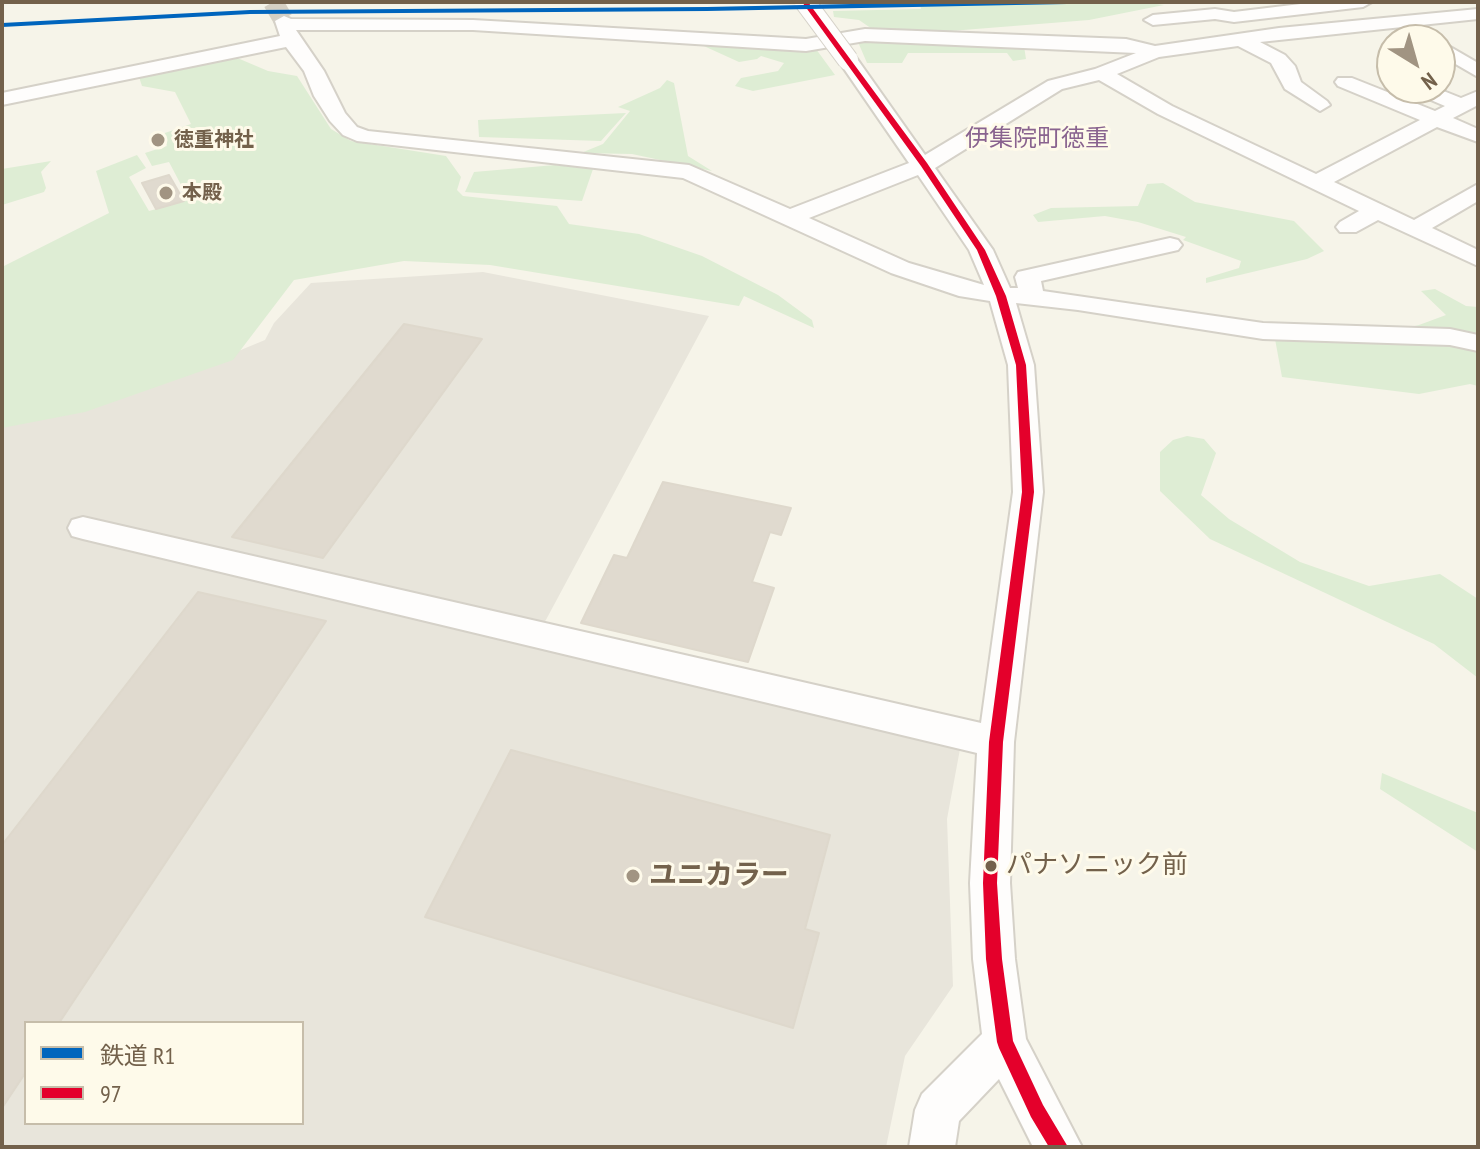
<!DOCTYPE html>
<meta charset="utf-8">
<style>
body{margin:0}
#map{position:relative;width:1480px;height:1149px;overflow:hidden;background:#f6f4e9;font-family:"PT Sans Narrow","Noto Sans JP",sans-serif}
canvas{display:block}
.frame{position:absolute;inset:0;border:4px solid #73614b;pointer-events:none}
.legend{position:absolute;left:24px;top:1021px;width:280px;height:104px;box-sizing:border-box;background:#fefaea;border:2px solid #c6bdaa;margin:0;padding:10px 14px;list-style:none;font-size:24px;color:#73614b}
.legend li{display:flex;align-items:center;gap:16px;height:40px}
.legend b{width:40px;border:2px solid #c6bdaa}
.north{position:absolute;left:1376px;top:24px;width:80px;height:80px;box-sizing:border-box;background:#fefaea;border:2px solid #c6bdaa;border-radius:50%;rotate:143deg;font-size:22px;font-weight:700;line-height:32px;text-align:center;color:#73614b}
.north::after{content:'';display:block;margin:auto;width:28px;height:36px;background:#a19482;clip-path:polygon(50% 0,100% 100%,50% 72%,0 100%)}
</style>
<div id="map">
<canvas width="1480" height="1149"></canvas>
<div class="frame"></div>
<ul class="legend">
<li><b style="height:10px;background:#0065bd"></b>鉄道 R1</li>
<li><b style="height:10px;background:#e4002b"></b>97</li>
</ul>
<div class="north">N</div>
</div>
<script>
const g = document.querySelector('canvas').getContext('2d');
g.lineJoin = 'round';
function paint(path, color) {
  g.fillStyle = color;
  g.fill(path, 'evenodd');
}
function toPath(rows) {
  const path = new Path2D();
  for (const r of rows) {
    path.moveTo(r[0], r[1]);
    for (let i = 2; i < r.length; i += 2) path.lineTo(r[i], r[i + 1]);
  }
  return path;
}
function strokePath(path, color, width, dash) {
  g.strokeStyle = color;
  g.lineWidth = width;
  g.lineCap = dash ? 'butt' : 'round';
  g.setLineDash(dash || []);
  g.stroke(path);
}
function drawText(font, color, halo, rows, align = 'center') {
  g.font = font + ' "PT Sans Narrow","Noto Sans JP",sans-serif';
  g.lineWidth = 6;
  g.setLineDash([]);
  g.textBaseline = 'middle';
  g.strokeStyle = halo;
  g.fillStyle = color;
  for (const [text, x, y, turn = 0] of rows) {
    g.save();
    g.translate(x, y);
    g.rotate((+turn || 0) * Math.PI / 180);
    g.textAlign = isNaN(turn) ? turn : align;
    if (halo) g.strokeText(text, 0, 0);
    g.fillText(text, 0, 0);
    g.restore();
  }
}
paint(toPath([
 [483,272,709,316,533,644,960,749,947,819,953,986,905,1056,886,1147,2,1147,2,420,185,373,265,340,274,323,311,283],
 [26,1023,302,1023,302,1123,26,1123]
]), '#e8e5db');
paint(toPath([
 [919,2,1142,2,1164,5,1089,20,938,32,875,31,859,20,834,17,833,11,921,9],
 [892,40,1024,46,1026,59,1013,61,1007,53,908,53,902,63,867,63,858,42],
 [695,42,816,49,835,75,753,91,735,86,741,78,778,71,784,63,761,56,757,59,739,62],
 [235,57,268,71,297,76,331,129,351,141,446,156,461,177,457,190,463,196,557,206,569,224,639,234,702,256,778,295,812,320,814,328,744,296,739,306,490,265,404,261,294,280,233,360,85,412,2,428,2,267,109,213,96,171,137,155,146,168,129,177,149,211,189,200,169,162,152,166,145,153,167,146,162,134,191,124,175,92,142,86,139,77],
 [667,80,674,83,688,156,712,171,632,154,581,153,603,144,630,111,618,107,660,88],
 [626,113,601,141,479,137,478,120],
 [51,161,41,172,46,188,44,192,2,205,2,169],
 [555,165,593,169,582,201,465,192,474,172],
 [1163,183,1195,202,1294,221,1324,251,1307,259,1206,283,1206,278,1239,268,1241,261,1183,240,1186,237,1138,222,1105,216,1038,222,1033,215,1051,208,1138,206,1147,184],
 [1435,289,1466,306,1478,307,1478,386,1470,384,1419,394,1282,377,1275,339,1355,340,1419,325,1446,315,1421,291],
 [1187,436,1204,439,1216,453,1201,495,1229,519,1300,562,1369,586,1440,574,1478,599,1478,678,1434,644,1210,539,1160,491,1160,452,1173,440],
 [1382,773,1478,813,1478,852,1380,789]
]), '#deedd4');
const building = toPath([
 [169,175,184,201,156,209,142,183,169,175],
 [404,324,482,339,323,558,232,537,404,324],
 [663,482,791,508,781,535,770,532,752,582,774,588,748,662,581,623,614,555,627,558,663,482],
 [198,592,326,621,59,1023,26,1023,26,1072,2,1108,2,845,198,592],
 [511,750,830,835,805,929,819,933,793,1028,425,917,511,750]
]);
paint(building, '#e0dacf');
strokePath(building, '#ded8cc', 2);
strokePath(toPath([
 [273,2,284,21]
]), '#d5cfc2', 20, [20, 10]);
const minor = toPath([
 [1317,2,1372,2,1363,7,1234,22,1215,19,1153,25,1144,20,1153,15,1215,9,1234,12,1317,2],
 [1478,9,1478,19,1260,42,1285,55,1295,66,1301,82,1327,101,1330,105,1320,111,1285,89,1271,63,1238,46,1159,57,1117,74,1172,106,1316,174,1420,120,1338,86,1335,82,1338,78,1352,78,1435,111,1445,106,1412,92,1409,88,1436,88,1461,98,1478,91,1478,105,1453,118,1478,129,1478,142,1437,127,1334,182,1414,220,1478,184,1478,201,1432,228,1478,250,1478,266,1378,220,1356,232,1340,232,1336,227,1340,222,1359,211,1158,114,1099,80,1062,89,935,168,993,250,1010,288,1018,288,1015,277,1018,272,1170,238,1178,240,1182,245,1178,250,1041,281,1043,291,1263,323,1450,329,1478,335,1478,351,1450,345,1263,339,1078,310,1016,303,1034,365,1043,492,1014,742,1010,883,1015,959,1026,1039,1082,1147,1033,1147,999,1079,959,1121,955,1147,909,1147,915,1110,922,1094,982,1034,973,959,970,883,977,753,83,539,72,536,68,528,72,520,83,517,981,723,1013,492,1008,365,990,301,959,296,891,273,683,178,357,141,343,135,330,121,314,96,304,71,286,47,2,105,2,93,280,36,275,21,284,16,291,19,473,20,806,39,865,29,1126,39,1155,46,1279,28,1478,9],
 [296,30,473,30,806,51,865,41,1136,53,1095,69,1048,81,925,155,855,56,841,56,838,60,909,163,790,209,689,165,368,131,357,127,345,113,324,71,296,30],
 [918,175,969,250,984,285,909,263,809,218,918,175],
 [1440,41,1478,63,1478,77,1440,55,1440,41]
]);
strokePath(minor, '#d5d1c8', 4);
paint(minor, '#fefdfc');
const minorBridge = toPath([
 [805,2,848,60]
]);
strokePath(minorBridge, '#d5d1c8', 22, []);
strokePath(minorBridge, '#fefdfc', 20);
paint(toPath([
 [802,2,808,2,927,163,985,250,1006,296,1026,365,1034,492,1003,742,997,883,1002,959,1013,1041,1043,1105,1068,1147,1049,1147,1031,1117,999,1048,997,1042,986,959,983,883,989,742,1022,492,1016,365,996,296,977,250,921,166,802,2]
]), '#e4002b');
paint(toPath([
 [947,2,1071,2,1067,4,707,11,250,14,2,27,2,23,250,10,707,7,947,2]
]), '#0065bd');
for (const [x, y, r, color] of [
 [158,140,8,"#a19482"],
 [166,193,8,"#a19482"],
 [991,866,7,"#73614b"],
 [633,876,8,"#a19482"]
]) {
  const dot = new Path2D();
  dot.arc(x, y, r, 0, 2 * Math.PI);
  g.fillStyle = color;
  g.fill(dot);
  strokePath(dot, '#fefaea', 3);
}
drawText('bold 20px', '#73614b', '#fefaea', [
 ["徳重神社",174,140],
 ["本殿",182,193]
], 'left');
drawText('24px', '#89638f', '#fefaea', [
 ["伊集院町徳重",1037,139]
]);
drawText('26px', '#73614b', '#fefaea', [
 ["パナソニック前",1006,866]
], 'left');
drawText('bold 28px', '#73614b', '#fefaea', [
 ["ユニカラー",649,876]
], 'left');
</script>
